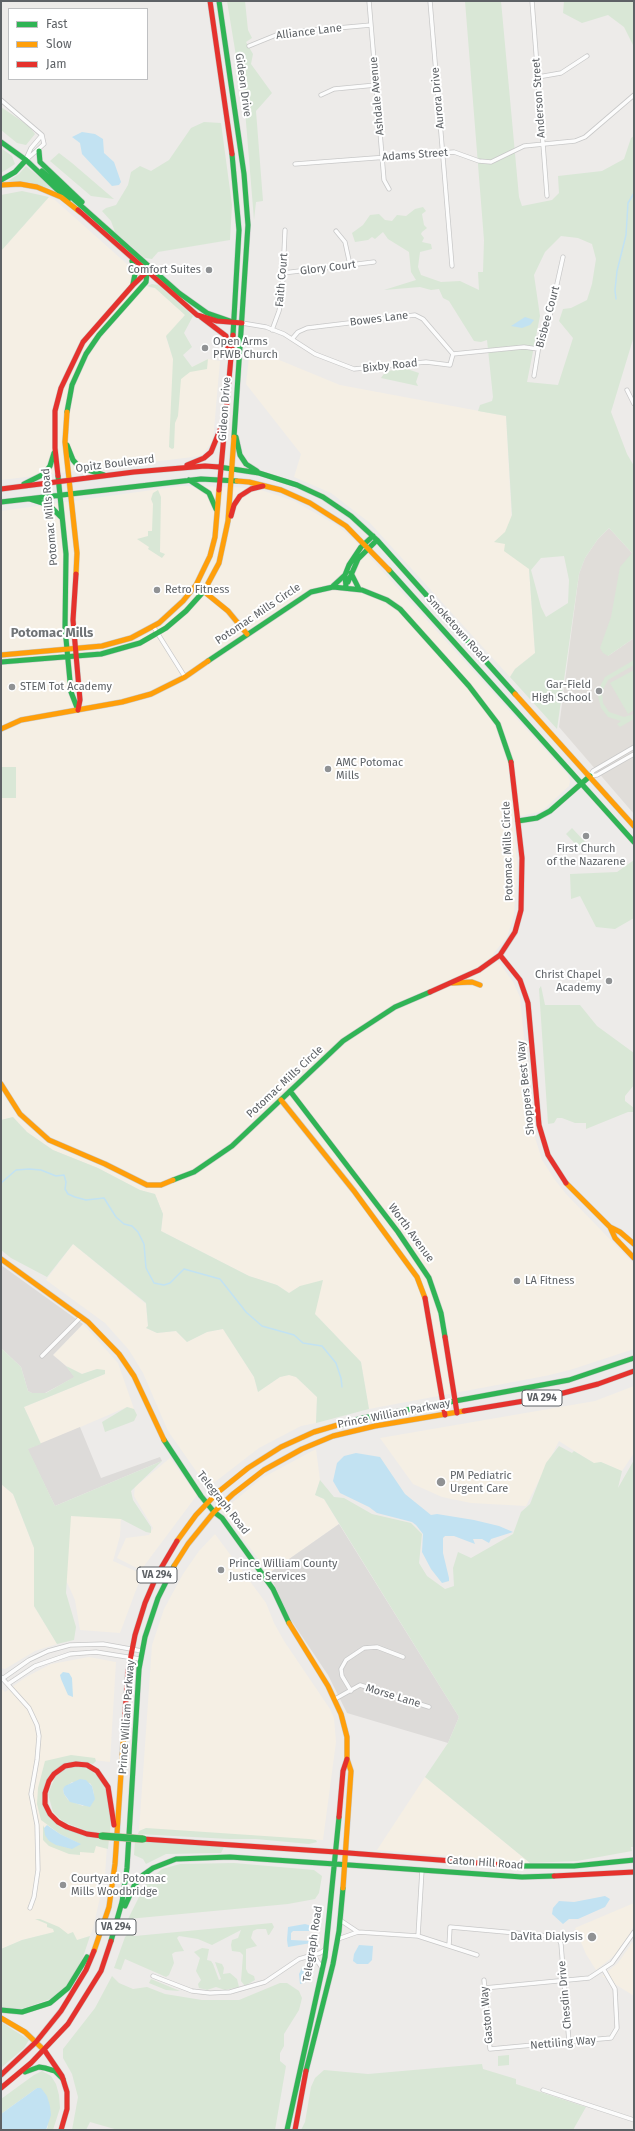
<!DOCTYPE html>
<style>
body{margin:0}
#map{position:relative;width:635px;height:2131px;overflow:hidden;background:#edebe9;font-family:"Fira Sans",sans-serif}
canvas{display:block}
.frame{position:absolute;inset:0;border:2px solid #5e6266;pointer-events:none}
.legend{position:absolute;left:8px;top:8px;width:140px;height:72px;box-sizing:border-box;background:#fff;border:1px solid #bfc0c2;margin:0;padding:5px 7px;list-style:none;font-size:12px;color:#5e6266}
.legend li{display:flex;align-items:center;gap:8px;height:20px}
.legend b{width:20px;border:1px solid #bfc0c2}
</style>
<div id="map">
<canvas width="635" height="2131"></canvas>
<div class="frame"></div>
<ul class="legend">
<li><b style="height:5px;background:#30b455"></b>Fast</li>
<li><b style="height:5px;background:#ff9f0a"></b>Slow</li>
<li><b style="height:5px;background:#e5322d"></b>Jam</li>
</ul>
</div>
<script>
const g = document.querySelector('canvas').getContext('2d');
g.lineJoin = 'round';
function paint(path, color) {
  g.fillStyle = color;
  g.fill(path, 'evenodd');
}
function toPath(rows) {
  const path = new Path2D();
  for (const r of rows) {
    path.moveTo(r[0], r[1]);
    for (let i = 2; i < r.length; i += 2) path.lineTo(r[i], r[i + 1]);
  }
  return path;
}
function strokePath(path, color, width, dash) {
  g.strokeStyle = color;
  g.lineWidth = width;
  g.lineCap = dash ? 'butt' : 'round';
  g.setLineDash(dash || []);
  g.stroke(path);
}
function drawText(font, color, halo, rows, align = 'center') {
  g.font = font + ' "Fira Sans",sans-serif';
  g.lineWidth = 4;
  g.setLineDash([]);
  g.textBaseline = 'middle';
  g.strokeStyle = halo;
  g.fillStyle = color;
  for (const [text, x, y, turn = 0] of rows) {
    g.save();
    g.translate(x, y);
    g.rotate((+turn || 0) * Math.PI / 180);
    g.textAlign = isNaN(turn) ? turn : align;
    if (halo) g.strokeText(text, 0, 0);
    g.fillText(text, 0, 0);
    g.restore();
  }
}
paint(toPath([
 [49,197,55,200,128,265,130,273,150,288,155,288,185,315,166,337,175,364,192,367,208,359,220,361,213,441,202,455,193,457,1,480,1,251],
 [250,348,340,385,506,416,512,525,526,528,535,653,515,669,510,677,370,523,331,493,294,477,301,454,246,384],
 [181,486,235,487,261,490,294,501,338,526,354,540,568,775,570,781,569,786,544,809,538,812,513,818,517,865,514,915,507,937,493,954,513,982,520,997,533,1131,542,1160,555,1180,566,1194,634,1264,634,1349,570,1370,545,1376,369,1409,361,1362,315,1314,300,1286,289,1293,277,1285,249,1276,161,1231,163,1214,155,1194,140,1190,98,1168,53,1150,27,1132,13,1117,1,1120,1,511],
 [73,1244,146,1304,148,1326,146,1328,157,1333,176,1331,187,1342,207,1332,223,1329,254,1377,258,1392,280,1377,289,1375,296,1377,317,1397,316,1423,301,1426,259,1448,211,1485,204,1485,201,1478,168,1431,143,1373,129,1350,105,1323,46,1280],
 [83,1324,118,1363,134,1409,127,1407,41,1444,24,1407,105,1374,97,1369,82,1374,66,1366,53,1355],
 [634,1386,634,1453,622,1471,601,1462,595,1464,559,1441,526,1506,471,1503,442,1497,413,1484,380,1438,595,1401],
 [316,1449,320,1480,315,1495,324,1499,339,1524,269,1573,222,1511,262,1478],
 [170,1458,197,1495,141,1570,117,1558,126,1538,149,1535,153,1528,134,1496,135,1487],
 [1,1484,13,1494,34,1548,34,1606,57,1644,35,1651,5,1669,1,1668],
 [67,1516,121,1517,120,1536,113,1561,142,1574,120,1633,80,1630,75,1600,64,1576],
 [215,1534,266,1603,274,1623,284,1641,330,1709,334,1718,336,1742,323,1840,139,1831,152,1645,164,1609,183,1574,199,1551],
 [89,1657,116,1662,110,1762,84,1759,68,1759,40,1802,107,1845,105,1876,93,1928,90,1936,77,1940,67,1934,47,1934,22,1940,1,1949,1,1688,5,1692,26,1677,51,1664],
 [425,1777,530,1863,377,1850],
 [634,1903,634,1924,631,1932,614,1956,596,1970,586,1954,575,1928],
 [634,1940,634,1996,602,1976,618,1963]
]), '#f5efe4');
paint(toPath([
 [1,1265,83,1324,53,1355,66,1366,75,1377,45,1393,32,1393,28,1391,21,1367,1,1348],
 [80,1427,101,1478,160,1457,162,1461,55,1506,27,1449],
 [339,1524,459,1717,448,1743,347,1713,328,1675,289,1617,269,1573]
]), '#dddbd9');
paint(toPath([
 [609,528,632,553,608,656,634,638,634,814,559,727,579,574,585,558,598,539]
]), '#e0ddd9');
paint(toPath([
 [227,1,245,1,248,30,252,38,246,42,253,54,251,64,272,93,256,111,263,201,256,202,254,220,241,61,237,62],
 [465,1,501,1,519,197,522,206,552,200,559,193,558,176,602,171,624,159,631,138,634,136,634,336,611,412,627,454,634,466,634,638,608,656,603,653,600,648,611,617,620,567,632,553,609,528,598,539,585,558,579,574,557,729,510,677,515,669,535,653,529,569,504,551,505,544,494,542,505,532,512,515,506,416,478,411,480,405,492,401,493,397,487,340,481,342,474,341,449,301,443,298,439,289,431,290,420,287,384,290,416,280,411,272,409,252,388,239,383,232,375,239,372,237,368,240,355,242,352,233,363,225,370,215,379,214,385,220,392,221,397,215,406,216,415,209,423,207,426,211,422,214,424,225,427,228,422,232,421,234,424,238,422,242,431,244,432,249,420,252,418,267,421,275,441,282,460,281,479,290,478,272,483,272,484,240],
 [561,236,578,238,592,244,596,259,592,284,587,300,571,308,563,309,559,321,573,338,558,385,527,382,540,316,534,275,545,252],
 [564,556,569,580,568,603,546,617,541,607,531,570,541,558],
 [564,1,634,1,634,47,624,27,608,15,582,23,563,13],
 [1,107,29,126,35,134,26,145,17,143,1,130],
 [204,122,221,123,232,205,230,240,158,252,152,259,145,258,115,232,111,221,102,211,106,208,116,205,128,185,131,172,140,166,151,171,169,160,191,128],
 [1,148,12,156,15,164,1,173],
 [59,153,72,163,114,199,91,196,50,161],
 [26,166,55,190,29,182,8,181,19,174],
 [22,191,49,197,1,251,1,195],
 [152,284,158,285,193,316,184,333,192,347,183,355,192,367,208,359,207,369,190,372,181,379,178,416,175,423,174,448,172,449,169,447,173,359,166,336,185,315,155,288,147,286],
 [407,369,419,373,416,382,418,386,381,378,386,371],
 [158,490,161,497,160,552,165,554,162,558,148,549,149,547,137,539,148,536,148,531,152,531,153,504,151,499,153,493],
 [634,660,634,665,608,680,602,692,603,703,609,712,624,717,634,714,634,719,620,727,617,724,621,721,608,717,601,708,597,692,605,677],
 [634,670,634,710,628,714,610,683],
 [1,767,16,767,16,798,1,798],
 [572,828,587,844,581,850,566,834],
 [634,860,634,918,615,929,596,927,580,896,571,899,570,874,617,872],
 [541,986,545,1005,580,1005,597,1026,634,1053,634,1085,625,1096,625,1101,634,1108,634,1112,628,1112,586,1129,586,1123,575,1123,562,1118,557,1118,554,1123,548,1124,539,989],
 [13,1117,27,1132,53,1150,98,1168,140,1190,155,1194,163,1214,161,1231,249,1276,277,1285,289,1293,300,1286,323,1280,315,1314,361,1362,369,1409,316,1423,317,1397,296,1377,289,1375,280,1377,258,1392,254,1377,223,1329,207,1332,187,1342,176,1331,157,1333,146,1328,148,1326,146,1303,73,1244,47,1277,11,1258,1,1250,1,1120],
 [1,1348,21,1367,28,1391,32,1393,46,1393,74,1377,66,1366,82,1374,97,1369,105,1370,105,1374,24,1407,41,1444,28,1449,55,1506,162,1461,131,1491,133,1500,151,1527,151,1533,146,1532,121,1519,71,1516,66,1593,76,1627,74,1640,57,1644,34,1606,34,1548,13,1494,1,1484],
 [127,1407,134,1409,137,1415,134,1421,105,1432,102,1422],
 [559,1446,572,1453,574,1451,594,1463,601,1462,622,1471,618,1488,634,1460,634,1847,631,1847,632,1851,577,1861,530,1863,425,1777,448,1743,459,1717,324,1499,315,1495,320,1480,334,1497,344,1498,372,1514,411,1523,422,1534,419,1563,427,1576,445,1589,454,1586,453,1568,458,1552,471,1558,513,1534,521,1512,530,1504,546,1463],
 [71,1755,95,1758,96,1761,93,1764,79,1761,65,1763,46,1782,50,1817,109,1839,108,1849,96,1846,94,1853,80,1852,80,1855,69,1854,49,1846,43,1840,43,1825,49,1841,80,1844,60,1834,41,1820,37,1804,38,1788,45,1761],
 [78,1766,90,1769,103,1780,111,1811,110,1834,94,1833,71,1826,61,1820,53,1812,48,1794,55,1777,66,1769],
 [72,1782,90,1783,92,1786,94,1794,83,1806,68,1800,64,1794,63,1789],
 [146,1828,309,1839,316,1840,317,1842,309,1844,256,1839,229,1839,138,1834,139,1831],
 [135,1841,224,1847,221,1853,166,1854,146,1864,143,1859,134,1855],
 [234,1863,314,1870,322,1876,319,1893,315,1899,288,1904,128,1919,146,1883,162,1869,180,1864],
 [35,1919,40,1919,59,1927,68,1934,73,1932,77,1940,90,1936,83,1957,74,1977,56,1997,22,2009,1,2008,1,1949,22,1940,54,1932,53,1929,47,1927,47,1924],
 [272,1923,274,1927,269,1935,268,1935,266,1929,257,1929,253,1931,251,1938,257,1946,246,1949,246,1969,248,1973,254,1976,255,1980,245,1986,241,1981,243,1955,240,1952,232,1951,231,1945,232,1940,238,1938,241,1930,212,1945,198,1939,179,1936,177,1938,184,1951,175,1952,172,1954,174,1963,169,1975,166,1977,125,1959,121,1970,114,1968,125,1937,128,1934,135,1936],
 [202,1948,209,1949,207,1960,211,1961,213,1964,219,1980,221,1979,215,1962,222,1964,224,1968,223,1974,230,1973,237,1979,239,1987,225,1990,216,1987,207,1990,199,1988,198,1984,201,1980,196,1971,200,1958,194,1952],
 [112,1976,119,1983,133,1989,147,1987,165,1994,202,2000,239,2000,280,1983,287,1983,299,1991,302,1998,299,2010,284,2034,284,2046,280,2053,280,2061,286,2066,275,2130,118,2130,90,2122,86,2130,72,2130,78,2097,72,2074,63,2058,63,2049,95,2008],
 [151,1979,168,1986,180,1991,166,1990,149,1983],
 [1,2022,29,2040,24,2048,1,2068],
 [509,2055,509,2065,498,2066,498,2056],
 [482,2064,483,2069,516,2079,516,2084,586,2107,573,2130,301,2130,305,2122,311,2087,315,2078,324,2070,368,2074],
 [42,2071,51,2076,56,2084,59,2095,60,2108,53,2130,46,2130,48,2127,37,2088,1,2114,1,2099,34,2075]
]), '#d9e7d6');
paint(toPath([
 [82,132,95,134,103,139,104,153,114,162,121,182,119,185,112,186,82,154,80,143,72,137],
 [525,317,534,320,530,325,522,328,511,326],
 [356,1453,380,1457,405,1494,431,1515,437,1514,474,1520,499,1526,513,1532,491,1539,489,1543,482,1539,473,1539,475,1544,454,1536,445,1536,443,1538,443,1553,449,1578,449,1581,442,1583,431,1569,422,1552,423,1534,416,1525,412,1522,377,1513,369,1507,340,1493,333,1481,337,1463,344,1456],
 [63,1672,69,1673,72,1678,73,1697,68,1695,61,1679,60,1675],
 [80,1779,86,1780,92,1786,95,1799,90,1807,70,1802,64,1794,63,1789,65,1786],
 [47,1825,60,1834,81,1844,72,1849,56,1845,49,1841,45,1835,44,1828],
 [605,1896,610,1899,605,1907,578,1919,569,1919,563,1924,552,1914,553,1908,559,1901,574,1902],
 [305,1924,312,1926,313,1931,293,1931,291,1933,291,1940,311,1941,311,1943,288,1947,287,1940,288,1927],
 [359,1945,373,1946,372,1960,368,1964,357,1964,353,1961,354,1954],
 [302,1968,308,1973,306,1982,300,1984,299,1974],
 [37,2088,41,2088,47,2096,50,2106,51,2115,46,2130,1,2130,1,2114]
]), '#c2e2f2');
strokePath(toPath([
 [616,299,615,290,617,271,626,235,628,203,634,193],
 [1,1183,16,1170,29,1169,41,1170,56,1176,64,1175,66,1182,65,1189,68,1194,75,1197,86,1200,104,1198,116,1217,124,1224,132,1226,138,1232,144,1244,146,1268,154,1283,164,1285,170,1283,184,1269,220,1279,246,1312,262,1326,294,1335,303,1343,322,1346,336,1363,341,1378,342,1387]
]), '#c2e2f2', 1.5);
const street = toPath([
 [369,1,384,180,389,189],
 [430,1,452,266],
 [532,1,547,196],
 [249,46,281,33,371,25],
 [538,77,561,73,587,56],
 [321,95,334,89,376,85],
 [1,100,42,135,44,144,26,160],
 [26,159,31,148,42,135],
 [295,164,454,152,479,161,491,162,524,146,575,141,585,137,634,95],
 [336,231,345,242,350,265],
 [283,273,374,262],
 [242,323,266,327,284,334,315,354,354,369,426,362,450,365,453,354],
 [272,330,279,311,282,297,285,230],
 [292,339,298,332,307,328,415,315,423,319,453,354],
 [453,354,524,347,538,349],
 [534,376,541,333,549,320,563,257],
 [627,390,634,404],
 [153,626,185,677],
 [590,776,593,771,634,747],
 [590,776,597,775,634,754],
 [42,1356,81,1317],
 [1,1677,29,1708,37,1725,39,1736,37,1760,31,1794,37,1825,38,1870,34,1897,30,1908],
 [2,1679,29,1660,48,1651,70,1645,103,1644,142,1651],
 [8,1684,35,1666,70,1654,96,1652,140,1659],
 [351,1691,342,1676,341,1669,346,1660,364,1648,377,1647,403,1657],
 [335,1699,360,1685,429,1707],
 [340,1920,358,1932],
 [418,1936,422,1870],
 [338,1939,358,1932,418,1936,477,1955],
 [449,1946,450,1927,549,1936,559,1939,561,1944,569,2042],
 [310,1956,316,1959,322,1968],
 [153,1976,192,1991,210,1993,230,1992,265,1982,299,1959,320,1953,326,1949],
 [484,1980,490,2049,577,2041,611,2038,617,2028,615,1989,604,1970],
 [484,1988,589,1978,612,1963,634,1932],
 [543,2090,634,2120]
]);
const fast = toPath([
 [219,1,244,174,248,225,234,437],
 [1,142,26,160,68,200],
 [39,151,40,162,82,202],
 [232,154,239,230,233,335],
 [42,171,179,293,207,313,233,322],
 [1,180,15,172,26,160],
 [132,261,135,274,133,284],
 [67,412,72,385,86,354,99,335,146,282,147,273],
 [236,437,240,455,246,464,257,471],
 [67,445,73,460,79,467,104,475],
 [219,467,259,473,297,485,323,497,351,516,377,540,515,694],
 [58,476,66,554,65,628,71,692,78,710],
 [189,480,209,493,216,509],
 [24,484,44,474,50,466,54,453],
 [30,499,49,505,62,518],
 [1,502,201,479,237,481],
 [389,570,634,842],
 [351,573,359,589],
 [348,582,358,559,377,540],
 [333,586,345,575],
 [346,587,345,575,349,565,361,547,373,536],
 [208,661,311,592,333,587,362,590,387,600,400,609,469,686,498,724,511,762],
 [1,662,101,654,140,643,166,628,186,611,204,591],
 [518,821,537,818,550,811,590,776],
 [290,1091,398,1232,429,1278,441,1313,445,1337],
 [173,1180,194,1172,232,1146,343,1041,395,1007,430,992],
 [341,1424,363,1418,569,1380,634,1358],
 [164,1440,201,1496,214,1512,222,1518,273,1589,289,1623],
 [335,1864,522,1877,554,1876],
 [517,1866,574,1866,634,1860],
 [125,1906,134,1886,143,1875,153,1868,176,1859,230,1857,335,1864],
 [111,1941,122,1902,127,1868,139,1669,145,1637,158,1598,174,1566],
 [1,2010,22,2012,50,2003,68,1988,87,1957],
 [306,2071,333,1964,339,1931,343,1888],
 [25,2072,39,2067,45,2068,55,2071,63,2079],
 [287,2130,325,1957,339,1817]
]);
const slow = toPath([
 [1,185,20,184,37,187,61,197,80,212],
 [67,412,65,442,77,553,76,574],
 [237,481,249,482,281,490,310,503,346,526,389,570],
 [196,585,228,611,247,634],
 [204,591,219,563,228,521,234,437],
 [1,655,102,646,131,638,159,623,183,601,196,585,210,556,215,537,219,490],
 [515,694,634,826],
 [1,729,21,720,122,702,151,694,185,677,208,661],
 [452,983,472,982,480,985],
 [1,1084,20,1114,49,1140,105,1164,147,1185,161,1185,173,1180],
 [281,1100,354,1191,417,1277,425,1298],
 [566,1183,610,1227,615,1238,634,1258],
 [610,1227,620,1232,634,1244],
 [1,1259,88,1322,119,1354,134,1376,164,1440],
 [177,1541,196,1515,217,1493,248,1468,281,1447,314,1432,341,1424],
 [174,1566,188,1544,214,1512,233,1494,264,1470,302,1449,333,1436,375,1426,464,1411],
 [289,1623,328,1686,341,1714,347,1737,347,1759,351,1771,343,1888],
 [94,1951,109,1907,115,1864,124,1728],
 [1,2018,25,2032,45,2051]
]);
const jam = toPath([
 [210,1,232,154],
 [78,210,197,315,217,321,242,323],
 [201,317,226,336,229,353],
 [187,465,204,458,211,452,224,420],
 [58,476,55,448,55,411,61,388,83,342,133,285,151,268],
 [1,489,134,472,205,466,219,467],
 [219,490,233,335],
 [231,516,234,505,240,496,251,489,263,486],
 [76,574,73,620,80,700,78,710],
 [500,955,520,980,528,1003,539,1125,548,1155,566,1183],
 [430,992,479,970,500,955,515,932,521,910,522,858,511,762],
 [425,1298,445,1415],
 [445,1337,457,1413],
 [464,1411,548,1397,598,1384,634,1371],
 [124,1728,128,1671,135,1635,145,1603,157,1575,177,1541],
 [339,1817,343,1771,347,1759],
 [102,1836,87,1834,67,1827,58,1822,50,1814,45,1804,45,1793,49,1781,54,1774,65,1766,76,1764,87,1765,97,1771,108,1787,114,1825],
 [143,1839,336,1852],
 [336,1852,517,1866],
 [554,1876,634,1872],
 [45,2051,62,2076,67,2092,67,2109,61,2130],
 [1,2075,36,2042,61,2011,86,1970,94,1951],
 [1,2088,31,2063,68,2024,101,1971,111,1941],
 [295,2130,306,2071]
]);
strokePath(street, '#c8c8c8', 5);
strokePath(fast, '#c7c8c8', 6);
strokePath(slow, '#c7c8c8', 6);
strokePath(jam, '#c7c8c8', 6);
strokePath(street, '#fcfcfc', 3.5);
strokePath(fast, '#30b455', 5);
strokePath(slow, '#ff9f0a', 5);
strokePath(jam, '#e5322d', 5);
const fastBridge = toPath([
 [102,1836,143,1839]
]);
strokePath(fastBridge, '#c2b19a', 8, []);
strokePath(fastBridge, '#30b455', 7);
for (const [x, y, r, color] of [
 [209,270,4,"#909294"],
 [205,348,4,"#909294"],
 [157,590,4,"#909294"],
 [12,687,4,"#909294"],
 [599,691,4,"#909294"],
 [328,769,4,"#909294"],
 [586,836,4,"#909294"],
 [609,981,4,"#909294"],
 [517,1281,4,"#909294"],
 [441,1482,5,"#909294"],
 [221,1570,4,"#909294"],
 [63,1885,4,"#909294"],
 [592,1937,5,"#909294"]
]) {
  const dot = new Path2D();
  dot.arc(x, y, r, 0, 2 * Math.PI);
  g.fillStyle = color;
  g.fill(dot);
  strokePath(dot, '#fff', 1.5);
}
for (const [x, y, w] of [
 [542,1398,40],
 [157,1575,40],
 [116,1927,40]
]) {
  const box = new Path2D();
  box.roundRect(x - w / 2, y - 8, w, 16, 3);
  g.fillStyle = '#fff';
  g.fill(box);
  strokePath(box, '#5e6266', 1);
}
drawText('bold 10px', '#5e6266', null, [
 ["VA 294",542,1398],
 ["VA 294",157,1575],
 ["VA 294",116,1927]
]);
drawText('11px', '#5e6266', '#fff', [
 ["Alliance Lane",309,32,-7],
 ["Gideon Drive",243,85,82],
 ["Ashdale Avenue",377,96,-95],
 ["Aurora Drive",438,98,-95],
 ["Anderson Street",539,98,-94],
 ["Adams Street",415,155,-4],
 ["Glory Court",328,268,-7],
 ["Faith Court",282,280,-85],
 ["Bisbee Court",548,317,-75],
 ["Bowes Lane",379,319,-7],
 ["Bixby Road",390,366,-6],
 ["Gideon Drive",225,409,-86],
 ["Opitz Boulevard",115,464,-7],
 ["Potomac Mills Road",50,517,-95],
 ["Potomac Mills Circle",258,614,-34],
 ["Smoketown Road",457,629,48],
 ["Potomac Mills Circle",508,851,-92],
 ["Potomac Mills Circle",285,1082,-43],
 ["Shoppers Best Way",526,1088,-96],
 ["Worth Avenue",411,1233,54],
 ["Prince William Parkway",394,1414,-11],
 ["Telegraph Road",223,1503,52],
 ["Morse Lane",393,1696,17],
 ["Prince William Parkway",127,1717,-86],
 ["Caton Hill Road",485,1863,4],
 ["Telegraph Road",313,1944,-81],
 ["Chesdin Drive",565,1995,-95],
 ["Gaston Way",487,2015,-95],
 ["Nettiling Way",563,2043,-5]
]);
drawText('11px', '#5e6266', '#fff', [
 ["Comfort Suites",201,270,"right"],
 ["Open Arms",213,342],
 ["PFWB Church",213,355],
 ["Retro Fitness",165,590],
 ["Gar-Field",591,685,"right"],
 ["High School",591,698,"right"],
 ["STEM Tot Academy",20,687],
 ["AMC Potomac",336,763],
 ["Mills",336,776],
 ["First Church",586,849,"center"],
 ["of the Nazarene",586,862,"center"],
 ["Christ Chapel",601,975,"right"],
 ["Academy",601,988,"right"],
 ["LA Fitness",525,1281],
 ["PM Pediatric",450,1476],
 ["Urgent Care",450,1489],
 ["Prince William County",229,1564],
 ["Justice Services",229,1577],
 ["Courtyard Potomac",71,1879],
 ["Mills Woodbridge",71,1892],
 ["DaVita Dialysis",583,1937,"right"]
], 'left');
drawText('bold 13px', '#707477', '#fff', [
 ["Potomac Mills",52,633]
]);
</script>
